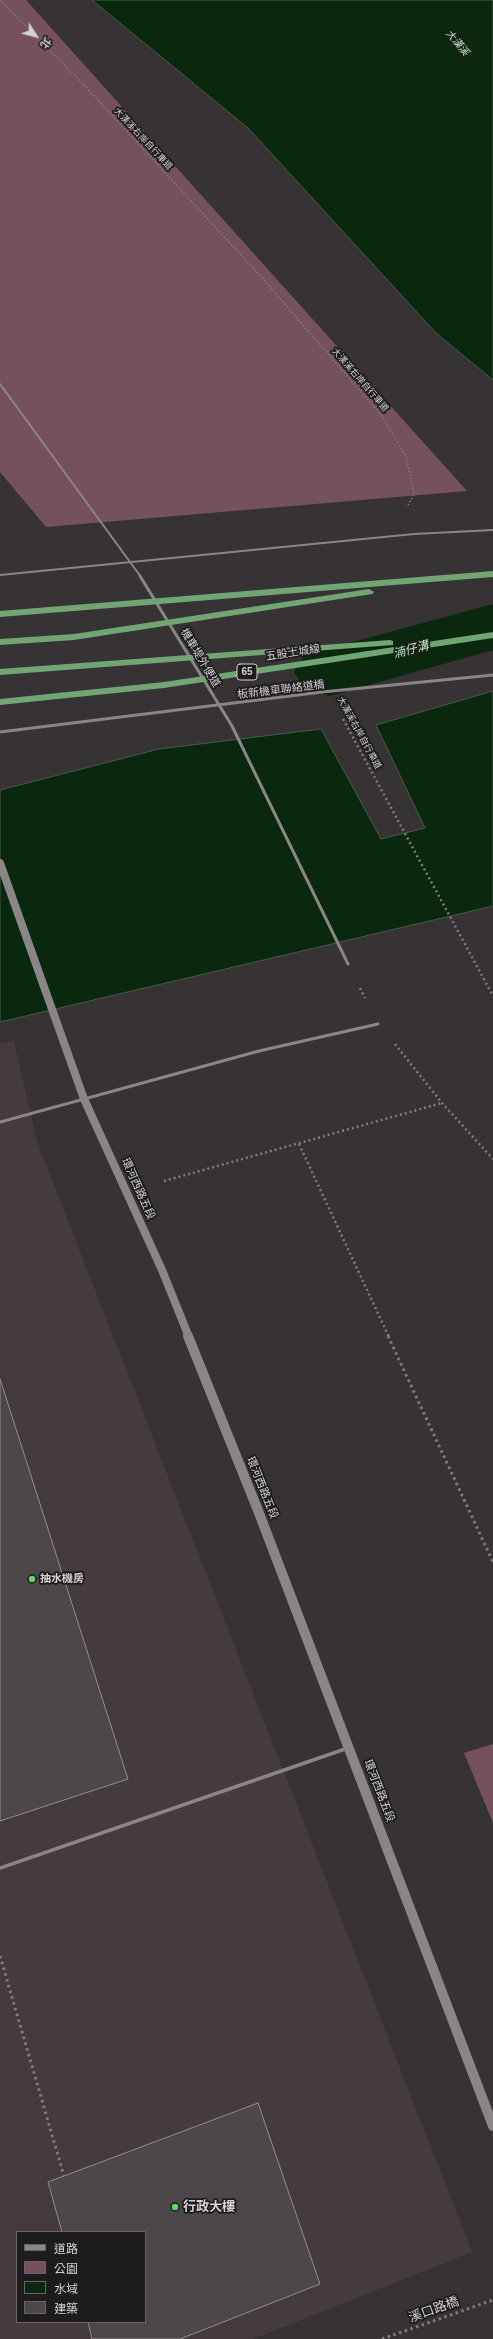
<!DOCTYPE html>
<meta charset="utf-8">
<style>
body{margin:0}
#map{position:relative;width:493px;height:2339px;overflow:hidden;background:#373335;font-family:Helvetica,"Noto Sans TC",sans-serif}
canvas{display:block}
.legend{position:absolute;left:16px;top:2231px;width:130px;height:92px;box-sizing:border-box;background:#1d1b1c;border:1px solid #676465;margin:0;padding:5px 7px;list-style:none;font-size:12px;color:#d5d2d3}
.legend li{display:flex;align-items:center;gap:8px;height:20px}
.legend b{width:20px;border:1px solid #676465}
.north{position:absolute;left:16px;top:16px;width:40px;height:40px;-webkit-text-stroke:3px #1d1b1c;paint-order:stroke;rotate:126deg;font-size:11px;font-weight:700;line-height:16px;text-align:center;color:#d5d2d3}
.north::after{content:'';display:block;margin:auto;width:14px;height:18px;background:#d5d2d3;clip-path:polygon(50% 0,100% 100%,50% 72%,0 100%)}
</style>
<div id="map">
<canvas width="493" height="2339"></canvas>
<ul class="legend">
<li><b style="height:5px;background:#8a8587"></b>道路</li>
<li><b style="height:11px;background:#755160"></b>公園</li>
<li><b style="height:11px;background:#09280d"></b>水域</li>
<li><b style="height:11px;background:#4c484a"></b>建築</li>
</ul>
<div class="north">北</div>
</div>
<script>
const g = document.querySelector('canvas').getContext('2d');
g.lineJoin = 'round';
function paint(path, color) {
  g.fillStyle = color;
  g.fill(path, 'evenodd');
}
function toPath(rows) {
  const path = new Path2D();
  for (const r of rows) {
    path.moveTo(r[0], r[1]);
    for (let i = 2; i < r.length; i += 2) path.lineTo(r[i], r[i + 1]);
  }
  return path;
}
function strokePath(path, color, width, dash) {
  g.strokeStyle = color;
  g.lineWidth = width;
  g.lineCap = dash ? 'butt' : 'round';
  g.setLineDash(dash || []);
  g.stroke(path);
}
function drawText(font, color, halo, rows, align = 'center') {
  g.font = font + ' Helvetica,"Noto Sans TC",sans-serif';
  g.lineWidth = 3.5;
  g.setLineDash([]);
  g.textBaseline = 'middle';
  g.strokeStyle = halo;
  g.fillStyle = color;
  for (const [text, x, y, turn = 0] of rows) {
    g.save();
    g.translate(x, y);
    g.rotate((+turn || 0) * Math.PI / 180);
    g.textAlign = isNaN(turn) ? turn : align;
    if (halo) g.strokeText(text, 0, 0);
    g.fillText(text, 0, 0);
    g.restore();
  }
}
paint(toPath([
 [14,1041,37,1142,472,2252,253,2339,0,2339,0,1044],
 [17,2232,145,2232,145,2322,17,2322]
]), '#453a3f');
paint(toPath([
 [0,0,26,0,467,491,46,527,0,472],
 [493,1744,493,1823,464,1753]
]), '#755160');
const water = toPath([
 [92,0,493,0,493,380,436,333,248,128,92,0],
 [493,691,493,906,0,1022,0,790,159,749,321,729,381,839,425,828,376,725,493,691]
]);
paint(water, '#09280d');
strokePath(water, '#465b48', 1);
paint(toPath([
 [493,604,493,650,330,696,305,689,294,672,305,655,493,604]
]), '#09280d');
const building = toPath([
 [0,1379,128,1779,0,1821,0,1379],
 [258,2103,320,2284,180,2339,92,2339,88,2322,145,2322,145,2232,62,2232,48,2182,258,2103]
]);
paint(building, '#4c484a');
strokePath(building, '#928d8f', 1);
strokePath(toPath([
 [0,0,84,85,265,281,381,415,406,456,414,494,407,507]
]), '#7f7b7d', 1.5, [1.5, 2]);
strokePath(toPath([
 [343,719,493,996],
 [360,988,365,998],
 [395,1044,442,1103,493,1159],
 [299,1144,389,1337],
 [164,1181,442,1103]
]), '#7f7b7d', 2.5, [2, 3]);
strokePath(toPath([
 [388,1336,493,1562],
 [0,1956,64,2176],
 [382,2339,493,2300]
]), '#7f7b7d', 3, [2.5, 3.5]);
strokePath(toPath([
 [0,384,141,577],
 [0,575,414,534,493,530]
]), '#8a8587', 2);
strokePath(toPath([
 [140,576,232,726,348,964],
 [0,732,322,692,493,675],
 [0,1122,259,1051,378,1024]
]), '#8a8587', 3);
strokePath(toPath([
 [0,1868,348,1748]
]), '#8a8587', 3.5);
strokePath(toPath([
 [0,863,84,1099,162,1270,189,1337]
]), '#8a8587', 8);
strokePath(toPath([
 [188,1336,259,1513,493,2126]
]), '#8a8587', 10);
paint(toPath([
 [493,571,493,577,0,617,0,611,493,571],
 [369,589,374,592,372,594,74,640,0,645,0,639,74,634,369,589],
 [493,632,493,638,164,688,0,705,0,699,164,682,493,632],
 [390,640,393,641,393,645,0,675,0,669,390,640]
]), '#71a573');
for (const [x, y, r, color] of [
 [32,1579,4,"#60d56b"],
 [175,2207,4,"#60d56b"]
]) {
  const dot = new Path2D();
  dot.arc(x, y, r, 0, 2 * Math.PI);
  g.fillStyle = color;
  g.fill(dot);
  strokePath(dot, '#1d1b1c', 1.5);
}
drawText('9px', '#d5d2d3', '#1d1b1c', [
 ["大漢溪右岸自行車道",143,139,47],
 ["大漢溪右岸自行車道",360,380,49],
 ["大漢溪右岸自行車道",359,733,61]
]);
drawText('italic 10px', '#b7efb9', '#1d1b1c', [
 ["大漢溪",457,43,50]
]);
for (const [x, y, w] of [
 [247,672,20]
]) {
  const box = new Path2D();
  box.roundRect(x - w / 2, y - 8, w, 16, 3);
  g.fillStyle = '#1d1b1c';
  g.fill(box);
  strokePath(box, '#d5d2d3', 1);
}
drawText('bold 10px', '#d5d2d3', null, [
 ["65",247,672]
]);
drawText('11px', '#d5d2d3', '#1d1b1c', [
 ["五股土城線",293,653,-9],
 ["機車堤外便道",200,658,59],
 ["板新機車聯絡道橋",281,690,-7],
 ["環河西路五段",138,1189,66],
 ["環河西路五段",262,1488,68],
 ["環河西路五段",379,1791,69]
]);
drawText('bold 11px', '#d5d2d3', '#1d1b1c', [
 ["抽水機房",40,1579]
], 'left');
drawText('italic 12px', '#b7efb9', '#1d1b1c', [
 ["湳仔溝",411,650,-15]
]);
drawText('bold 13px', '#d5d2d3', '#1d1b1c', [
 ["行政大樓",183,2207]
], 'left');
drawText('13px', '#d5d2d3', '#1d1b1c', [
 ["溪口路橋",434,2310,-20]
]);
</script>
